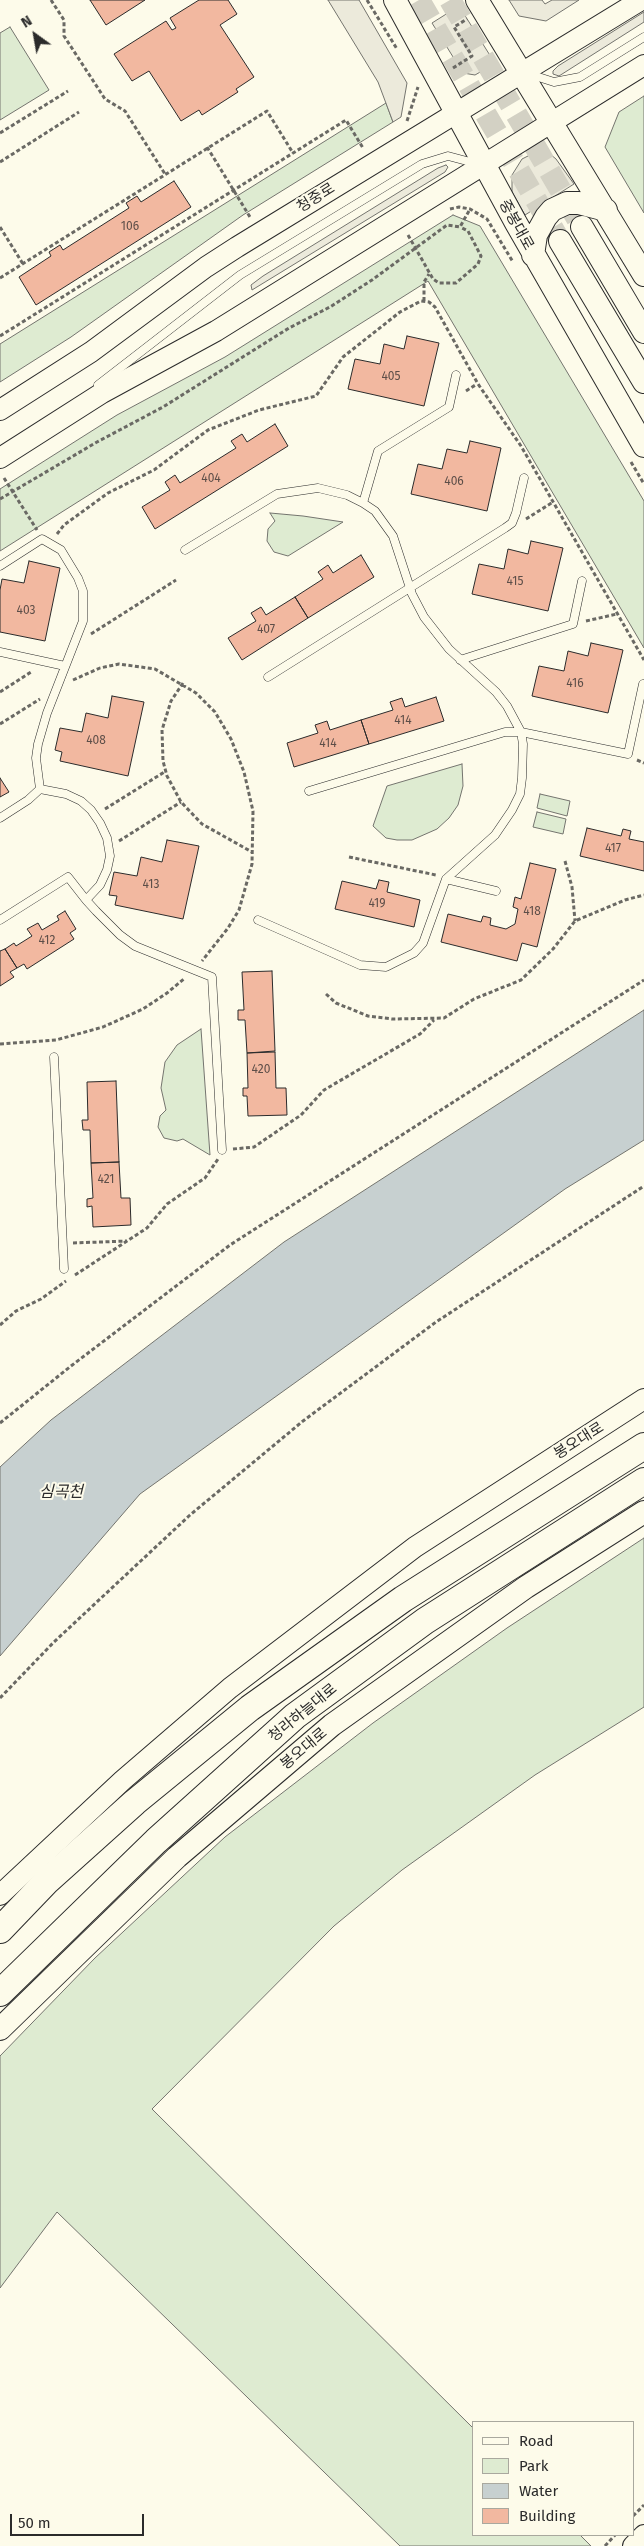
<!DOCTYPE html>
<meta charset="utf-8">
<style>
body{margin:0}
#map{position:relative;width:644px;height:2546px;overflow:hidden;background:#fdfbea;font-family:"Fira Sans",sans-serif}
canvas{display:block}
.legend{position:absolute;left:472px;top:2421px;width:162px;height:115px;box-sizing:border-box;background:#fdfbea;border:1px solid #a9a89e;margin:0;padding:6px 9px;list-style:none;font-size:15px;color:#2b2b2b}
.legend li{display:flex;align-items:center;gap:10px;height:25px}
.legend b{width:25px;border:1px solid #a9a89e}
.north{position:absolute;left:10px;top:10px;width:50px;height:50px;-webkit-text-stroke:4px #fdfbea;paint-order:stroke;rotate:328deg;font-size:14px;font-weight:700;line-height:20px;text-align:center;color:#2b2b2b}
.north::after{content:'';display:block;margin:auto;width:18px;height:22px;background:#2b2b2b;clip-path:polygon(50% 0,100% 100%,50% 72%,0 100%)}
.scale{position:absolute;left:10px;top:2514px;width:134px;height:22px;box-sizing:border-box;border:2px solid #2b2b2b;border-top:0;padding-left:6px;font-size:15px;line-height:18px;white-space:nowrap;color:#2b2b2b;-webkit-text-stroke:4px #fdfbea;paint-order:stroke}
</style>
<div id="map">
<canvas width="644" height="2546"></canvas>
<ul class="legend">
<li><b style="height:6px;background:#fdfbea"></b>Road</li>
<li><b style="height:14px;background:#deebd1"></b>Park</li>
<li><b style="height:14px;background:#c7d0d0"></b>Water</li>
<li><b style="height:14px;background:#f2b8a0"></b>Building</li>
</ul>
<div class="north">N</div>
<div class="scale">50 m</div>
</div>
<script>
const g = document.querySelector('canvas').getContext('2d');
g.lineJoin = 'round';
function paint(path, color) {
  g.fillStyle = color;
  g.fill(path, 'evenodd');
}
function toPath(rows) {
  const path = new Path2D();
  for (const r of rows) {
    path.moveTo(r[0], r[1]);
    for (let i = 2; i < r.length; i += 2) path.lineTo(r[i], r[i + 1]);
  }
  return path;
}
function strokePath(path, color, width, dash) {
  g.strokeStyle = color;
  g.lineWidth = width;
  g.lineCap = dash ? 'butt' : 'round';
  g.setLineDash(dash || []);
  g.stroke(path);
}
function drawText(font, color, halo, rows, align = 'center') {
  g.font = font + ' "Fira Sans","Noto Sans KR",sans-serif';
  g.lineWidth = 4;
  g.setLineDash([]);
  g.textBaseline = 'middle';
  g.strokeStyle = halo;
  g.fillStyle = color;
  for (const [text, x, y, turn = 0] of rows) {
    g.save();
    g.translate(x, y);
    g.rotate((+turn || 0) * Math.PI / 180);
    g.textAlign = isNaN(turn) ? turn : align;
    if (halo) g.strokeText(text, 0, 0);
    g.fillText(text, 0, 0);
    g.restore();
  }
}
const green = toPath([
 [10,27,49,90,0,120,0,33,10,27],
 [644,96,644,213,605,147,619,112,644,96],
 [386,103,393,122,243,215,71,337,0,382,0,344,386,103],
 [453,215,480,226,644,501,644,648,428,281,0,551,0,489,117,415,225,357,453,215],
 [270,513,303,516,343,522,288,556,274,552,267,541,268,529,275,521,270,513],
 [462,764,463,786,458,805,449,818,437,829,412,840,397,840,386,838,373,826,387,786,462,764],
 [540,794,570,801,567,816,537,808,540,794],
 [537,812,566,819,563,834,533,827,537,812],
 [201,1029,210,1155,183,1139,177,1141,164,1138,158,1127,160,1116,166,1110,161,1088,165,1062,177,1045,201,1029],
 [644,1538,644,1707,535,1775,402,1870,334,1926,152,2109,473,2428,473,2535,580,2535,591,2546,400,2546,57,2212,0,2288,0,2056,95,1958,225,1837,373,1723,507,1628,644,1538]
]);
paint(green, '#deebd1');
strokePath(green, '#74746e', 1);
const parking = toPath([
 [328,0,359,0,407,83,401,117,393,122,378,82,328,0],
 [509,0,542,0,545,4,552,0,579,0,546,21,519,16,509,0],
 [459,6,491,57,489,67,475,75,463,73,432,23,459,6],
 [644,12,644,22,559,76,553,74,553,71,558,66,644,12],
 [534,153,550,154,556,159,574,184,525,215,512,192,512,175,522,159,534,153],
 [446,165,448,167,445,172,252,290,251,285,263,276,438,168,446,165]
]);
paint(parking, '#eceadb');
strokePath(parking, '#74746e', 1);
const water = toPath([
 [644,1010,644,1140,565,1189,140,1494,0,1656,0,1467,51,1420,284,1242,644,1010]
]);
paint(water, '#c7d0d0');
strokePath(water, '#74746e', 1);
const building = toPath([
 [90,0,145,0,106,25,90,0],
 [199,0,228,0,237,14,220,25,254,77,236,89,238,92,202,115,199,110,181,121,149,71,132,81,114,54,166,21,172,30,176,28,170,18,199,0],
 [174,181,191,207,36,305,19,277,51,256,49,252,60,245,63,250,129,208,126,203,137,196,141,202,174,181],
 [407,336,439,343,424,406,348,389,355,359,380,364,384,344,404,349,407,336],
 [275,424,288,446,155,529,142,507,170,490,165,482,175,475,180,483,236,448,231,441,242,434,247,442,275,424],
 [470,441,501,448,487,511,411,494,418,464,442,469,447,449,467,453,470,441],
 [531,541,563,548,548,611,472,594,479,564,504,569,508,549,528,554,531,541],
 [361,555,374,577,308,618,295,597,323,579,318,572,328,565,333,573,361,555],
 [29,561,60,568,45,641,0,632,0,590,2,579,24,583,29,561],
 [295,597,308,618,242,660,228,638,256,621,251,613,261,607,266,615,295,597],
 [591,643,623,650,608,713,532,696,539,666,564,671,568,651,588,656,591,643],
 [112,696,144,702,128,776,60,761,62,752,55,750,60,728,82,732,86,713,108,718,112,696],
 [436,697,444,721,369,744,361,720,393,710,390,702,402,698,405,707,436,697],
 [361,720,369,744,294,767,287,743,318,733,315,725,327,721,330,730,361,720],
 [0,778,9,792,0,797,0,778],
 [587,828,621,836,623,829,631,831,629,839,644,842,644,871,580,856,587,828],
 [167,840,199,846,183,919,115,905,117,896,109,895,114,872,137,876,141,857,162,862,167,840],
 [530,863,556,869,537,947,522,943,517,961,441,942,448,914,481,922,483,916,491,918,490,925,506,929,515,924,518,909,513,907,515,897,521,899,530,863],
 [379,880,389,882,387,892,420,900,414,927,335,909,342,881,376,889,379,880],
 [65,911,76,929,70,933,74,939,27,969,24,964,17,968,5,949,14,943,16,946,32,936,27,929,38,923,42,930,59,920,57,916,65,911],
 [5,949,17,968,10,972,14,977,0,986,0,951,5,949],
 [272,971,275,1051,247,1053,245,1020,238,1020,238,1010,244,1010,242,972,272,971],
 [275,1052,276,1088,286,1088,287,1115,248,1116,247,1096,243,1096,243,1088,248,1088,247,1053,275,1052],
 [116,1081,119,1162,91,1163,90,1130,83,1130,82,1120,88,1120,87,1082,116,1081],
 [119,1162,121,1198,130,1198,131,1225,93,1227,92,1206,87,1207,87,1199,93,1198,91,1163,119,1162]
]);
paint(building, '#f2b8a0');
strokePath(building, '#2b2b2b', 1);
strokePath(toPath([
 [419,0,560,241],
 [450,0,582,227]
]), '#d3d1c4', 22, [22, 11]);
const service = toPath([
 [529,74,554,82,580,77,644,37],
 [98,385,240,275,422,164,448,156,478,164],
 [363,503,378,451,449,407,456,375],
 [185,550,277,494,318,488,347,495,363,503,375,511,393,536,412,594,424,617,449,649,496,692,507,706,521,732,523,744,522,778,520,794,512,810,495,835,446,879,423,943,414,953,386,967,360,965,258,920],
 [0,566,42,539,61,550,78,578,83,591,83,621,47,713,38,744,36,758,40,789,66,794,81,801,91,810,100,823,107,838,110,856,107,870,100,885,86,900,96,911,120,935,135,946,212,977,222,1150],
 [0,652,65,666],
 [460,660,573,624,582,581],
 [268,677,505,528,512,523,516,513,524,478],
 [309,791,505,732,521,732,628,754,643,684],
 [0,818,28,800,40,789],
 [446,879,496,891],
 [0,920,68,877,86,900],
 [54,1057,64,1269]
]);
const tertiary = toPath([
 [0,410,91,352,206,267,237,247,641,0],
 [0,458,102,393,216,331,644,65],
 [0,1895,123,1780,230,1688,415,1547,644,1399],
 [633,2546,644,2535]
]);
const secondary = toPath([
 [395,0,516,223,644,446],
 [477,0,644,275],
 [582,227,644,332],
 [560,241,644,382],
 [533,255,536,235,546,217,552,210,567,203,579,203,606,210],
 [0,2029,177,1857,332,1725,526,1587,644,1512]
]);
const trunk = toPath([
 [0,1930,47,1881,135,1802,250,1708,403,1599,644,1446],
 [0,1993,156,1841,295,1716,425,1621,644,1481]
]);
strokePath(service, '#2b2b2b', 9);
strokePath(tertiary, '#2b2b2b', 22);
strokePath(secondary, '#2b2b2b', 24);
strokePath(trunk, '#2b2b2b', 28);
strokePath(toPath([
 [51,0,64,20,64,36,105,99,125,111,165,174],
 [367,0,397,49],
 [453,68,472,56,454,27,467,19],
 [407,121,418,87],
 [0,133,68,91],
 [207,147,250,217],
 [0,162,79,112],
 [450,209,459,207,470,209,487,219,513,262],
 [0,227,23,264],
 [408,235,433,279,439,283,456,283,478,264,481,256,468,231,460,227],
 [0,278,267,111,293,153],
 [424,301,424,282,429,274],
 [0,336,346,120,363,148],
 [466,391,477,384],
 [631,462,644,484],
 [4,478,37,530],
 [0,499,97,442,163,407,289,328,330,307,372,280,447,225,460,227,470,209],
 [526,519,553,502],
 [57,534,64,525,108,493,154,470,208,430,259,410,316,396,343,357,400,312,421,301,429,302,435,307,478,384,521,446,644,660],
 [586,621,617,614],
 [91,634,176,580],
 [73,680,100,668,119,664,155,669,196,693,215,712,231,739,244,772,253,811,252,864,239,910,228,928,202,961],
 [183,683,171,701,162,730,163,761,167,776,181,802,202,824,252,852],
 [0,692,31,672],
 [0,724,40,699],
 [637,760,644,763],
 [105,809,166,771],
 [119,841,181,802],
 [349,857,436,875],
 [565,861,572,887,575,921],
 [326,994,336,1003,368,1016,392,1019,444,1018,474,999,521,980,553,949,575,921,625,900,644,895],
 [0,1044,56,1040,103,1027,143,1009,167,993,185,978],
 [233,1149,254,1147,301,1115,324,1090,420,1034,434,1020],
 [73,1243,127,1241],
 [75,1275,147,1228,167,1204,205,1178,218,1159],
 [0,1325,16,1311,41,1299,66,1281],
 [0,1423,71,1366,230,1245,644,980],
 [0,1698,54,1642,190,1515,303,1421,436,1322,644,1186],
 [633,2516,644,2505],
 [605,2546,615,2535]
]), '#6a6964', 3, [4, 2.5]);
strokePath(service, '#fdfbea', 8);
strokePath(tertiary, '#fdfbea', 20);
strokePath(secondary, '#fdfbea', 22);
strokePath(trunk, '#fdfbea', 26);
drawText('12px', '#5d4e48', null, [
 ["106",130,227],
 ["405",391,377],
 ["404",211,479],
 ["406",454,482],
 ["415",515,582],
 ["403",26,611],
 ["407",266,630],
 ["416",575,684],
 ["414",403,721],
 ["408",96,741],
 ["414",328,744],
 ["417",613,849],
 ["413",151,885],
 ["419",377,904],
 ["418",532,912],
 ["412",47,941],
 ["420",261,1070],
 ["421",106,1180]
]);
drawText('15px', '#2b2b2b', '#fdfbea', [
 ["청중로",316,198,-32],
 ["중봉대로",516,225,61],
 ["봉오대로",579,1441,-32],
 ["청라하늘대로",303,1713,-39],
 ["봉오대로",304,1749,-40]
]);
drawText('italic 16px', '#2b2b2b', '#fdfbea', [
 ["심곡천",61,1493]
]);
</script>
